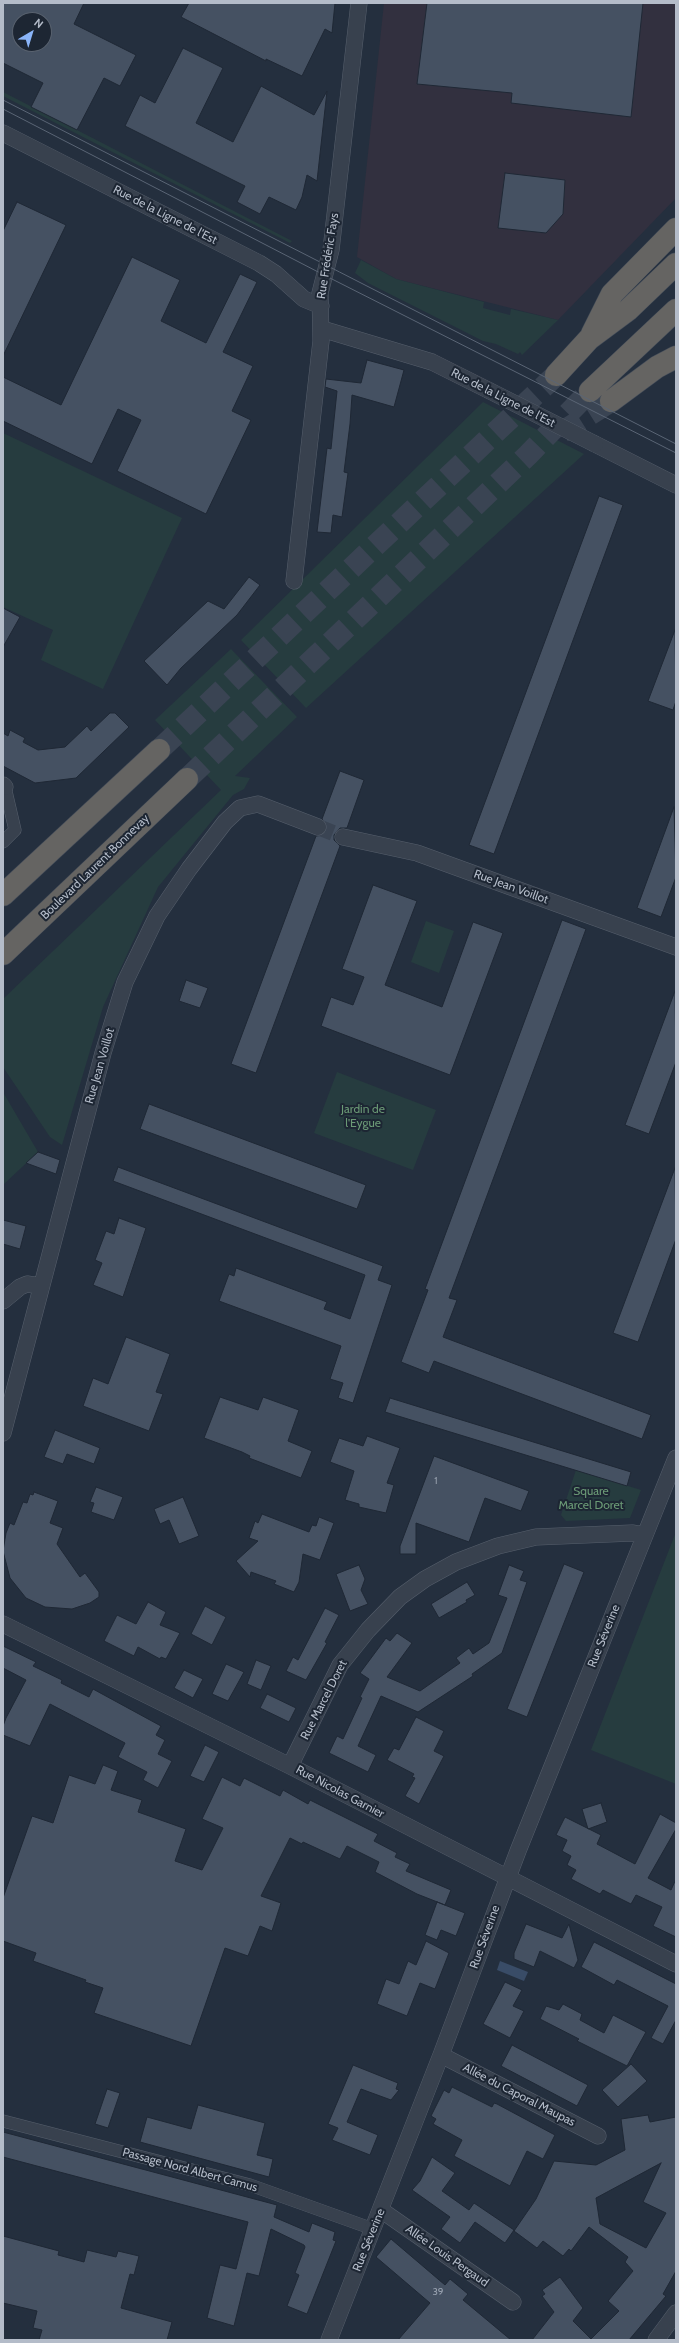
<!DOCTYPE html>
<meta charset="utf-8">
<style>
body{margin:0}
#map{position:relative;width:679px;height:2343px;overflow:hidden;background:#242f3e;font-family:Cabin,sans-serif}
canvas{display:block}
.frame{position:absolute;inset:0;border:4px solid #b4bcc9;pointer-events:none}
.north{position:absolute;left:12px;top:12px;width:40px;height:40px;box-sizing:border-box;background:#1d2633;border:1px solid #59626f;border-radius:50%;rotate:38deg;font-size:11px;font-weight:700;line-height:16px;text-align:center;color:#b4bcc9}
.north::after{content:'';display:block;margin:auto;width:14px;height:18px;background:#8ab4f8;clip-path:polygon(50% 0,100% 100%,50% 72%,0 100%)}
</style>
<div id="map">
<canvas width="679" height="2343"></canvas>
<div class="frame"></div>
<div class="north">N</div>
</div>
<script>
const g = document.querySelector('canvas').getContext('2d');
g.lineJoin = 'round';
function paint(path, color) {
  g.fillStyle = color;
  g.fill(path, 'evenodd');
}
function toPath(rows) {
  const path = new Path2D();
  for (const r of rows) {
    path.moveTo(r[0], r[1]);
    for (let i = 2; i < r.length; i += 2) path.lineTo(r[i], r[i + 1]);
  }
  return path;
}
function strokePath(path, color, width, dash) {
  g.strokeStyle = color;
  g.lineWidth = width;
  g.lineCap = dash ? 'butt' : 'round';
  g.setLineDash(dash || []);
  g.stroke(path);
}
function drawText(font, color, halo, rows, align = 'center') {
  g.font = font + ' Cabin,sans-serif';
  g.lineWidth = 4;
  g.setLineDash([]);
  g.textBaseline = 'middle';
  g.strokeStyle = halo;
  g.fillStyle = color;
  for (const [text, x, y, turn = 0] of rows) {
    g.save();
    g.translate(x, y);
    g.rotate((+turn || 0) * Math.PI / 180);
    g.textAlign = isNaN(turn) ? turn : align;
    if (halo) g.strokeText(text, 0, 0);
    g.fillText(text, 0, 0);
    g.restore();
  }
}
paint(toPath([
 [384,3,676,3,676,198,558,320,396,279,357,257]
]), '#32303f');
paint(toPath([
 [3,92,77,130,292,241,290,243,3,96],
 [361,260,396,279,484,302,483,308,510,315,511,309,558,320,522,355,520,352,518,354,496,344,483,341,368,283,355,273],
 [483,402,584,454,306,708,241,640],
 [3,433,182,518,103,689,41,660,53,630,3,607],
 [231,649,297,717,235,776,250,778,244,789,233,795,158,887,103,1007,62,1145,50,1137,3,1067,3,999,221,790,155,720],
 [426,921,454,931,439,973,411,962],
 [337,1072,436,1110,413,1170,314,1133],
 [3,1092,38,1152,3,1185],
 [576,1470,641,1490,630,1518,566,1521,561,1515],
 [676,1532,676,1784,591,1750]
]), '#263c3f');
paint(toPath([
 [500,1961,528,1972,524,1981,497,1970]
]), '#394c67');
const building = toPath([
 [3,3,84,3,74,24,136,55,120,86,104,78,77,130,31,107,43,83,3,63,3,3],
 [20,20,44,20,44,44,20,44,20,20],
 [189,3,335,3,332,33,325,29,302,76,266,59,266,61,181,17,189,3],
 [427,3,643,3,631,117,511,103,512,93,417,84,427,3],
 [183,48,223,68,196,123,233,142,261,86,314,115,327,91,317,181,307,175,302,197,296,210,269,197,260,214,237,202,245,186,125,126,140,95,155,103,183,48],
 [505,173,565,180,563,214,546,233,498,228,505,173],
 [17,202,66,225,3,356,3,231,17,202],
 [132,257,180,280,161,321,206,343,240,274,257,282,223,352,253,366,232,411,251,420,206,514,117,471,141,420,118,409,92,464,3,421,3,377,61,405,132,257],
 [367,360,404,370,394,407,352,395,350,424,344,472,348,473,342,517,333,515,331,533,317,532,327,448,331,449,337,391,325,387,326,379,361,383,367,360],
 [599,496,623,505,494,854,469,845,599,496],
 [249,577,260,585,237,615,181,668,167,685,144,661,208,601,224,609,249,577],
 [3,608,20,617,3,647,3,608],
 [675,630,676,701,673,710,648,701,675,630],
 [110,713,115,713,129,727,76,778,35,783,3,766,3,733,8,736,10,730,25,738,23,742,38,750,65,747,87,726,91,731,110,713],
 [340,771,364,780,347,828,340,828,334,835,334,840,340,846,256,1073,231,1064,316,836,324,835,327,830,327,825,322,819,340,771],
 [674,807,676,877,661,917,637,908,674,807],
 [373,885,417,901,385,985,442,1007,473,922,503,933,450,1075,321,1026,331,997,353,1005,364,977,342,969,373,885],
 [562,920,586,929,449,1298,457,1300,443,1337,651,1415,642,1439,434,1361,429,1373,401,1362,428,1290,425,1289,562,920],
 [186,980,208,988,200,1008,179,1001,186,980],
 [675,991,676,1062,649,1134,625,1125,675,991],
 [149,1104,366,1185,357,1209,140,1129,149,1104],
 [38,1152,60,1160,56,1174,26,1163,38,1152],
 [118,1167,383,1266,378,1280,392,1285,353,1403,338,1398,343,1383,330,1379,341,1346,219,1301,229,1274,234,1276,236,1268,327,1302,324,1309,350,1319,365,1275,113,1181,118,1167],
 [675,1168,676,1239,638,1342,613,1333,675,1168],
 [119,1218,146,1228,123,1297,93,1285,102,1263,95,1260,106,1231,114,1234,119,1218],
 [3,1220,26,1226,20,1249,3,1244,3,1220],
 [126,1337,170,1354,156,1392,163,1394,149,1431,83,1406,93,1378,108,1384,126,1337],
 [220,1397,258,1410,263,1397,299,1410,288,1441,312,1451,301,1478,249,1458,250,1456,242,1452,204,1438,220,1397],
 [390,1398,631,1472,627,1486,385,1412,390,1398],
 [55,1430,100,1448,94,1464,67,1454,63,1464,44,1457,55,1430],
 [367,1436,400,1448,387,1483,394,1485,386,1513,359,1507,359,1504,345,1500,354,1471,330,1462,339,1438,363,1446,367,1436],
 [434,1456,529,1491,521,1511,485,1498,469,1542,416,1523,416,1554,400,1554,400,1546,434,1456],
 [96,1487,123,1497,114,1520,91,1512,94,1503,90,1502,96,1487],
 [34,1492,58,1501,50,1523,63,1528,57,1544,80,1577,85,1573,99,1592,99,1597,90,1603,72,1609,45,1607,26,1598,10,1578,3,1551,6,1533,10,1523,14,1525,23,1502,27,1503,30,1494,33,1495,34,1492],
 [183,1497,199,1536,179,1544,169,1520,160,1524,154,1509,183,1497],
 [262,1514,309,1532,312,1525,316,1526,319,1517,334,1523,320,1560,303,1554,299,1582,294,1592,274,1584,276,1581,251,1572,250,1577,236,1561,258,1541,249,1538,255,1521,258,1523,262,1514],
 [564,1564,584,1572,527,1717,507,1709,564,1564],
 [359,1565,365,1579,361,1590,368,1604,350,1611,336,1574,359,1565],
 [509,1565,524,1571,520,1580,527,1582,502,1653,472,1674,473,1676,418,1712,381,1696,358,1746,376,1755,368,1772,329,1753,337,1736,343,1739,362,1698,360,1697,369,1679,360,1673,386,1638,390,1641,397,1633,412,1643,387,1677,420,1691,460,1663,456,1658,469,1648,473,1654,489,1643,507,1598,498,1595,509,1565],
 [467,1582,475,1595,466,1600,467,1602,439,1618,431,1604,467,1582],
 [148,1602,166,1612,160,1625,180,1633,166,1659,161,1657,160,1659,138,1647,134,1656,104,1641,117,1615,136,1624,148,1602],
 [205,1606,226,1617,212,1645,191,1634,205,1606],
 [325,1608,339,1615,325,1642,327,1643,306,1680,286,1671,293,1657,298,1660,325,1608],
 [3,1646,36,1662,33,1666,62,1680,61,1683,89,1697,93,1689,161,1726,156,1735,165,1740,158,1754,172,1761,158,1788,143,1780,147,1772,118,1757,125,1743,50,1704,30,1746,3,1735,3,1726,6,1718,26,1680,3,1668,3,1646],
 [256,1660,271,1666,261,1690,247,1684,256,1660],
 [226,1664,244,1672,228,1701,212,1694,226,1664],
 [184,1670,203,1679,193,1698,174,1688,184,1670],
 [267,1694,296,1708,289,1722,260,1708,267,1694],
 [416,1717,444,1731,434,1751,444,1756,419,1804,405,1796,415,1778,412,1777,414,1774,387,1760,394,1748,399,1750,416,1717],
 [205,1745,219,1752,204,1782,190,1776,205,1745],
 [103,1765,118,1771,111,1790,142,1800,138,1812,186,1829,175,1861,202,1870,223,1828,202,1819,222,1777,240,1786,244,1778,280,1796,283,1790,308,1804,310,1800,378,1834,374,1841,397,1853,395,1857,410,1864,406,1871,451,1890,445,1905,417,1894,375,1872,379,1862,347,1846,340,1859,303,1842,302,1844,290,1838,261,1896,281,1903,272,1931,260,1926,248,1956,225,1948,191,2046,94,2013,103,1988,85,1982,86,1980,33,1961,36,1953,3,1941,3,1898,32,1816,53,1823,69,1775,95,1784,103,1765],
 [601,1803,607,1822,588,1829,582,1809,601,1803],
 [660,1814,676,1823,676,1829,648,1878,671,1890,676,1879,676,1937,653,1926,662,1907,636,1895,631,1904,603,1890,600,1894,571,1879,576,1870,567,1865,571,1856,562,1851,567,1840,556,1835,565,1817,601,1835,597,1844,635,1864,660,1814],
 [437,1902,465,1913,456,1936,441,1930,437,1940,425,1935,437,1902],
 [526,1924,562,1938,569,1924,578,1960,574,1968,540,1951,534,1967,514,1959,514,1953,526,1924],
 [426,1941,449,1953,435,1989,420,1983,407,2016,377,2004,386,1979,399,1984,408,1961,416,1965,426,1941],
 [594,1942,676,1984,676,2020,663,2044,651,2038,668,2006,617,1980,614,1985,581,1967,594,1942],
 [505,1982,522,1990,513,2006,524,2011,510,2038,483,2024,505,1982],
 [563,2004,582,2014,580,2020,604,2033,613,2015,646,2032,627,2066,577,2041,579,2039,540,2019,546,2006,559,2010,563,2004],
 [512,2045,588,2085,577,2106,501,2066,512,2045],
 [631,2064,647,2081,618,2107,602,2090,631,2064],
 [353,2065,398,2083,396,2089,399,2090,391,2100,361,2089,347,2122,378,2135,370,2155,332,2140,338,2128,328,2124,353,2065],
 [452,2087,492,2107,494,2103,497,2104,555,2135,543,2159,527,2151,510,2186,454,2156,462,2140,433,2124,436,2119,431,2116,444,2090,449,2093,452,2087],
 [107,2089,120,2093,108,2128,95,2124,107,2089],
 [198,2105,265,2123,257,2155,273,2159,269,2177,140,2142,147,2117,191,2129,198,2105],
 [648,2115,650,2122,676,2117,676,2271,663,2294,666,2296,629,2340,532,2340,554,2312,542,2296,545,2294,542,2290,560,2277,583,2308,573,2321,591,2339,619,2311,608,2301,633,2271,625,2262,628,2257,589,2227,571,2251,569,2249,563,2256,543,2241,537,2248,514,2231,536,2199,554,2161,596,2165,625,2150,621,2119,648,2115],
 [661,2163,643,2202,666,2213,646,2248,600,2224,596,2198,661,2163],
 [3,2132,277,2205,274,2217,309,2232,312,2223,335,2232,333,2240,336,2241,307,2314,287,2306,299,2275,295,2273,305,2247,304,2245,271,2229,259,2276,247,2273,234,2326,207,2318,220,2265,236,2269,248,2222,3,2157,3,2132],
 [432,2157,455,2173,442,2191,469,2210,474,2203,514,2230,505,2243,475,2222,460,2243,441,2229,450,2217,412,2190,420,2181,432,2157],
 [3,2236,59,2251,58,2255,84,2262,87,2250,116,2257,118,2251,139,2256,134,2275,130,2274,121,2308,172,2322,167,2340,39,2340,42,2330,33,2328,37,2311,3,2303,3,2236],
 [391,2239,445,2285,450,2279,468,2294,463,2300,511,2340,398,2340,430,2303,376,2257,391,2239]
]);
paint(building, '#455162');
strokePath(building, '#1f2835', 1);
strokePath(toPath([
 [318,827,343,837]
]), '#3a4453', 16, [16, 8]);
strokePath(toPath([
 [562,432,611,401],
 [159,750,556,375],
 [187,779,528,455,590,391]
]), '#3a4453', 22, [22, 11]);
const pedestrian = toPath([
 [3,842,15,830,5,787],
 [3,2121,250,2185,373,2229]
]);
const minor = toPath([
 [3,133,259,263,276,274,304,299,321,306],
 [322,329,432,362,488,390],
 [595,444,676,485],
 [294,581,321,341,320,293,331,250,359,3],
 [3,785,5,787],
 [343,837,417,853,676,947],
 [3,1301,20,1287,27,1284,41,1286],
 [3,1433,103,1053,125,982,157,916,189,869,225,822,240,808,258,804,318,827],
 [3,1624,290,1766,676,1964],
 [290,1766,340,1665,368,1630,400,1597,425,1579,456,1562,498,1546,536,1537,632,1533,644,1535],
 [441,2055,598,2136],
 [381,2210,513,2302],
 [329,2340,441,2055,518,1851,676,1458],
 [656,2340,676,2313]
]);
const trunk = toPath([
 [592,334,612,294,676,229],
 [556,375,589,339,628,310,676,264],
 [590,391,676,310],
 [611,401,657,367,676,357],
 [3,895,159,750],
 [3,954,187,779]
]);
strokePath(pedestrian, '#565f6c', 13);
strokePath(minor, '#565f6c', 17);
strokePath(trunk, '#434c59', 23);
strokePath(pedestrian, '#38414e', 12);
strokePath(minor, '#38414e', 16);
strokePath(trunk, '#656462', 22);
strokePath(toPath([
 [3,100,676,444],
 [3,109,324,275,676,453]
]), '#5a6575', 1);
const minorBridge = toPath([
 [488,390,595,444]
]);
strokePath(minorBridge, '#565f6c', 17, []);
strokePath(minorBridge, '#38414e', 16);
drawText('10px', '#98a1af', null, [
 ["1",436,1481],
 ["39",438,2292]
]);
drawText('12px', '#b4bcc9', '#1d2633', [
 ["Rue de la Ligne de l'Est",165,215,27],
 ["Rue Frédéric Fays",328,256,-81],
 ["Rue de la Ligne de l'Est",503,398,27],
 ["Boulevard Laurent Bonnevay",95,867,-44],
 ["Rue Jean Voillot",511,887,20],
 ["Rue Jean Voillot",100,1066,-74],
 ["Rue Séverine",604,1636,-68],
 ["Rue Marcel Doret",324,1700,-63],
 ["Rue Nicolas Garnier",340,1792,28],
 ["Rue Séverine",485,1937,-70],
 ["Allée du Caporal Maupas",519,2095,27],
 ["Passage Nord Albert Camus",190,2170,15],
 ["Rue Séverine",369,2240,-68],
 ["Allée Louis Pergaud",447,2256,35]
]);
drawText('12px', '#6b9a76', '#1d2633', [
 ["Jardin de",363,1109],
 ["l'Eygue",363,1123],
 ["Square",591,1491],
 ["Marcel Doret",591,1505]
]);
</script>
